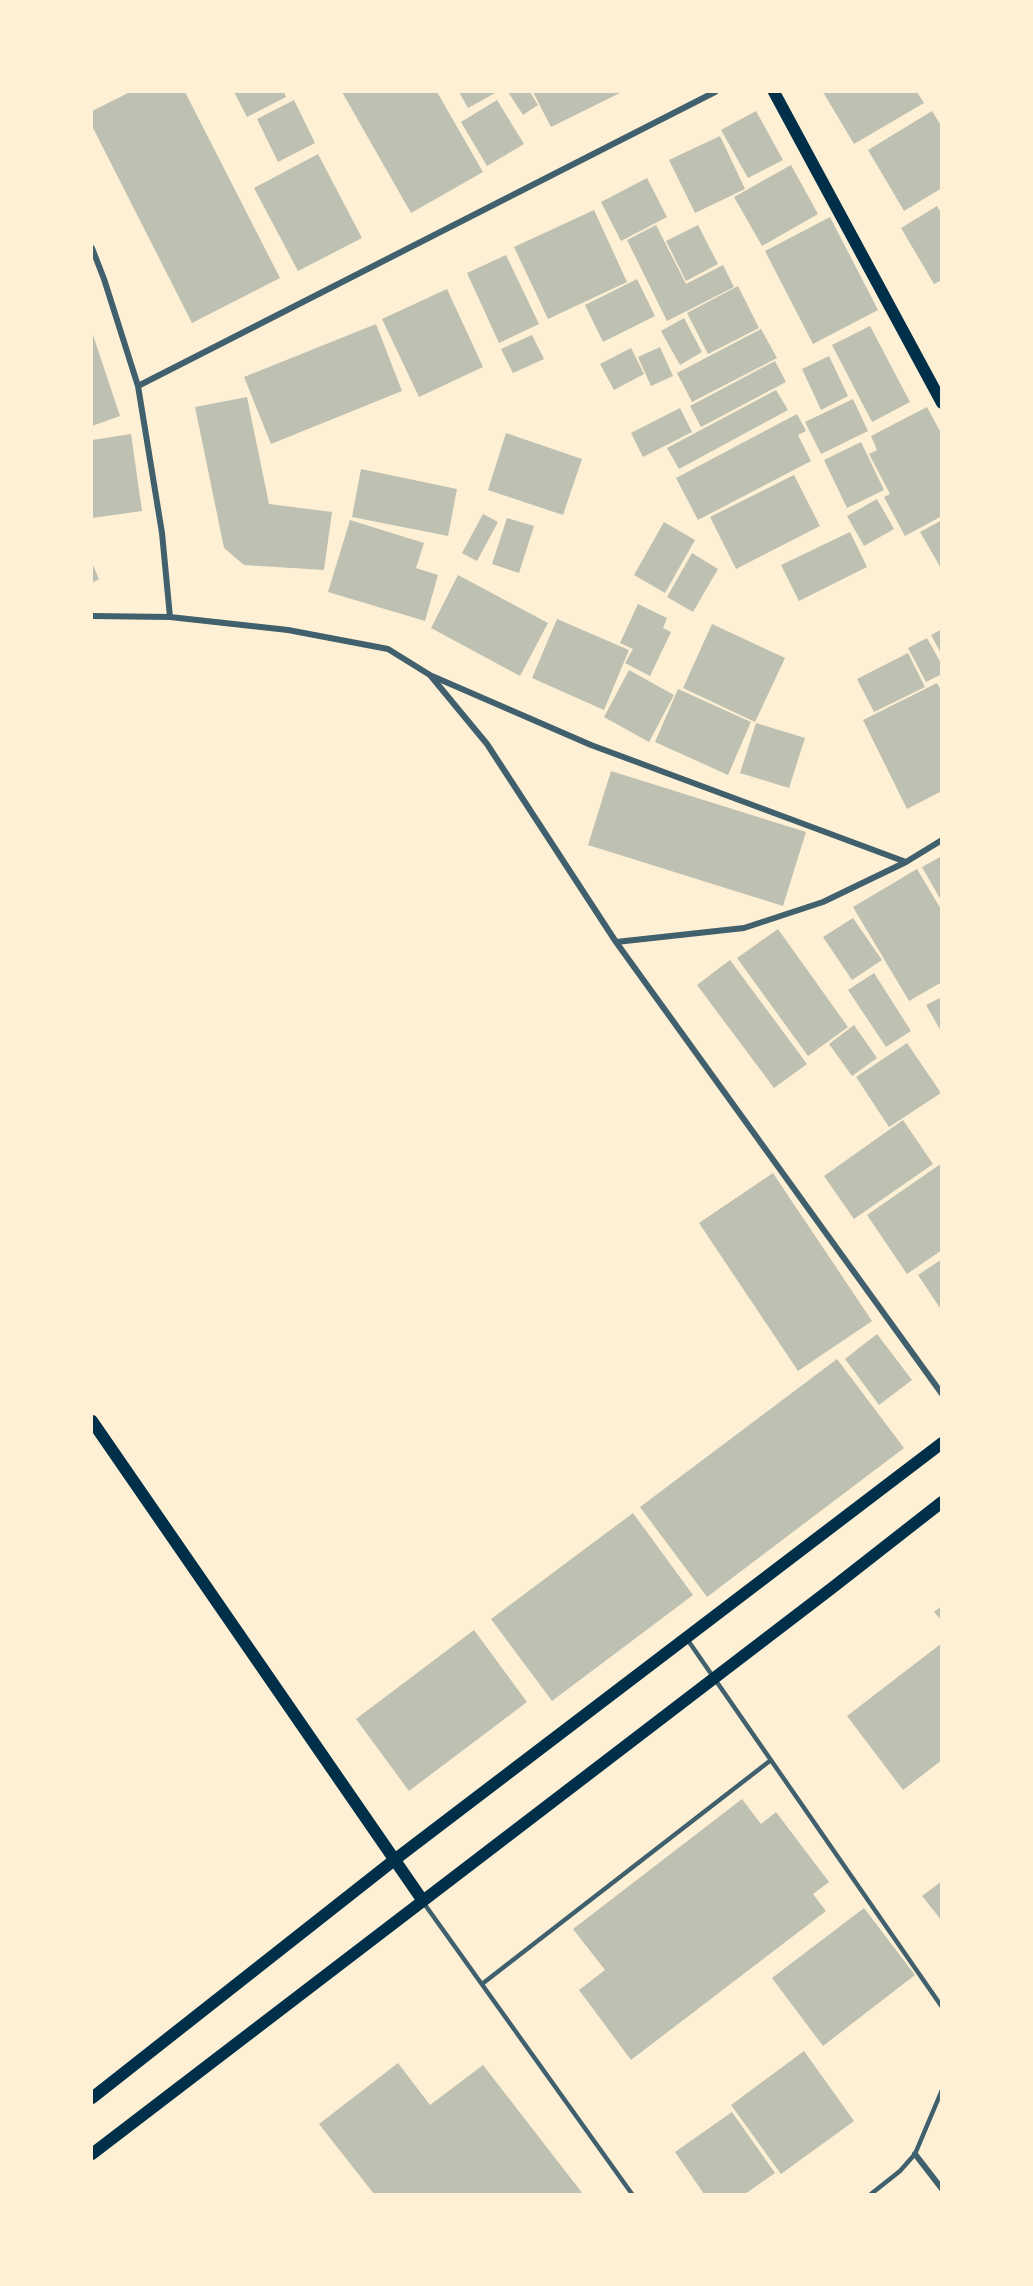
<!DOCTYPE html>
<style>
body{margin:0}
#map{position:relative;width:1033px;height:2286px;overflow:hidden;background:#fdf0d5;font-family:Ubuntu,sans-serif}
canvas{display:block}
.frame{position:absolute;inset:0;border:93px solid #fdf0d5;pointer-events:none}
</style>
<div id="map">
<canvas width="1033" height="2286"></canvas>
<div class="frame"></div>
</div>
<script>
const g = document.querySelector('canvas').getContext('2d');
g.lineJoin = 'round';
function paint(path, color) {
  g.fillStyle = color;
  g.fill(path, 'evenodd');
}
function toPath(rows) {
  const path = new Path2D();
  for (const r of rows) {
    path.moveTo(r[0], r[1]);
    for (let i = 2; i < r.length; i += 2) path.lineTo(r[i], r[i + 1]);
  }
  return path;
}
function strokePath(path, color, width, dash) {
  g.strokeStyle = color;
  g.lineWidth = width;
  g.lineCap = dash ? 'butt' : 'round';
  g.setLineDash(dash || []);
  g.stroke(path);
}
paint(toPath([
 [130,92,185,92,280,278,192,323,92,126,92,111],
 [234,92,284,92,286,97,247,117],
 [342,92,437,92,483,172,411,213],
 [459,92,497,92,468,108],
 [508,92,530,92,538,105,523,115],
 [533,92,622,92,551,127],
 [823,92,917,92,924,103,854,144],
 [294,100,315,143,278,162,257,119],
 [497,100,524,144,487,166,461,122],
 [756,111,783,160,748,178,721,130],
 [932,111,942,127,942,188,904,211,868,150],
 [720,136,745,189,695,213,669,160],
 [318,154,362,238,298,271,254,188],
 [791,165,818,214,762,246,734,197],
 [647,178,667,217,621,241,601,202],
 [937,206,942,214,942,280,934,284,901,228],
 [594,210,627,282,548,319,514,247],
 [830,217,878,310,813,344,765,251],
 [656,225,686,284,723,265,734,287,667,321,627,240],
 [698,225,718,264,686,281,666,241],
 [506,255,539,324,499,343,467,273],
 [637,279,655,316,603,342,585,305],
 [738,286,759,328,708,354,687,313],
 [447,289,483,367,419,397,382,319],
 [684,318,702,352,680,365,661,331],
 [376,324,402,391,271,444,244,377],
 [870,326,910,402,872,422,832,345],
 [761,329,777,358,692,402,677,373],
 [92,332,120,416,92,426],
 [532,335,544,359,513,373,501,349],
 [660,347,673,376,651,386,638,357],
 [631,348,644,374,614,390,600,364],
 [829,356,848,396,821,410,802,369],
 [775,361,786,382,701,427,690,406],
 [776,390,788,410,679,469,667,448],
 [247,397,269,504,332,512,324,570,244,565,224,548,195,407],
 [853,399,868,431,821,454,805,422],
 [927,407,942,435,942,516,905,536,884,497,890,494,869,454,877,450,871,436],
 [680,408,692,432,643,457,631,433],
 [797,414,806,431,798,435,811,461,698,520,676,478],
 [506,433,582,459,563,515,488,490],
 [131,434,142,511,92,518,92,440],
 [861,442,884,490,847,508,824,460],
 [361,469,457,489,448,536,352,517],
 [794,475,820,526,736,569,710,517],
 [877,499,894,529,864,546,847,516],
 [483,514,498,522,477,561,462,553],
 [507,518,534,526,519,573,492,564],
 [350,520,424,543,416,568,438,575,425,621,328,592],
 [942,520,942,570,920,532],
 [664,522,695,540,665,593,634,575],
 [850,532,867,567,799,601,781,565],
 [692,553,718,569,693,612,667,597],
 [92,563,99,579,92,583],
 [458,575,548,623,520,676,431,628],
 [638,604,667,618,663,628,671,632,650,676,625,663,633,649,620,643],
 [557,619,629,650,604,710,532,678],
 [712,624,785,658,755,722,683,688],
 [942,629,942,655,931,635],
 [927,638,942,665,942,674,926,682,908,648],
 [908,653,925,687,874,712,857,679],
 [629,670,674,695,649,742,604,717],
 [937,683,942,692,942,791,907,809,863,720],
 [678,689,751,722,728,775,655,742],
 [756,723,805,738,789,788,740,773],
 [611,771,806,832,783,906,588,845],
 [942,856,942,902,922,867],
 [917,869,942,911,942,982,909,1001,853,907],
 [853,918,882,960,852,980,823,937],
 [778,929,848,1027,808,1056,737,958],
 [730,960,807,1064,774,1088,697,985],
 [874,973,911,1031,886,1047,848,990],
 [942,997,942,1033,926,1005],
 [854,1025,877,1058,852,1076,829,1044],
 [907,1043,941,1093,889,1127,856,1077],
 [903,1120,933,1164,854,1219,824,1176],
 [942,1163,942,1250,907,1274,867,1215],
 [773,1173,872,1321,798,1371,699,1223],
 [942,1259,942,1311,918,1275],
 [877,1334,912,1380,879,1405,845,1359],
 [837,1359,904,1448,707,1597,640,1507],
 [633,1513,693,1595,552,1701,491,1619],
 [942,1606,942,1621,934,1612],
 [474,1630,527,1702,409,1791,356,1719],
 [942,1643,942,1760,903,1790,847,1716],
 [742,1799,761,1824,776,1812,829,1882,813,1894,826,1911,631,2060,579,1990,605,1970,573,1929],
 [942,1881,942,1921,922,1896],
 [864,1908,915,1975,823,2046,772,1978],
 [804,2051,854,2121,781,2174,731,2105],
 [398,2063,430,2105,483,2065,583,2194,374,2194,319,2124],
 [732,2112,775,2173,745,2194,704,2194,675,2152]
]), '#bec0b2');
strokePath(toPath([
 [687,1639,942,2007],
 [423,1902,632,2194],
 [482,1984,771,1760],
 [871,2194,900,2171,915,2154,942,2090]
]), '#3f606c', 4.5);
strokePath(toPath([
 [92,248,104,279,138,386],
 [92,616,170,617,288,630,388,649,430,675,487,744,616,942,942,1394],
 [170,617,162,533,138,386,715,92],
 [432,676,591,745,906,862],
 [616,942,744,928,823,902,906,862,942,840],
 [915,2154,942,2189]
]), '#3f606c', 6);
strokePath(toPath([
 [774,92,942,403],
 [92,1421,423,1901],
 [92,2098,393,1861,942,1443],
 [92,2154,832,1588,942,1502]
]), '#003049', 12);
</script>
